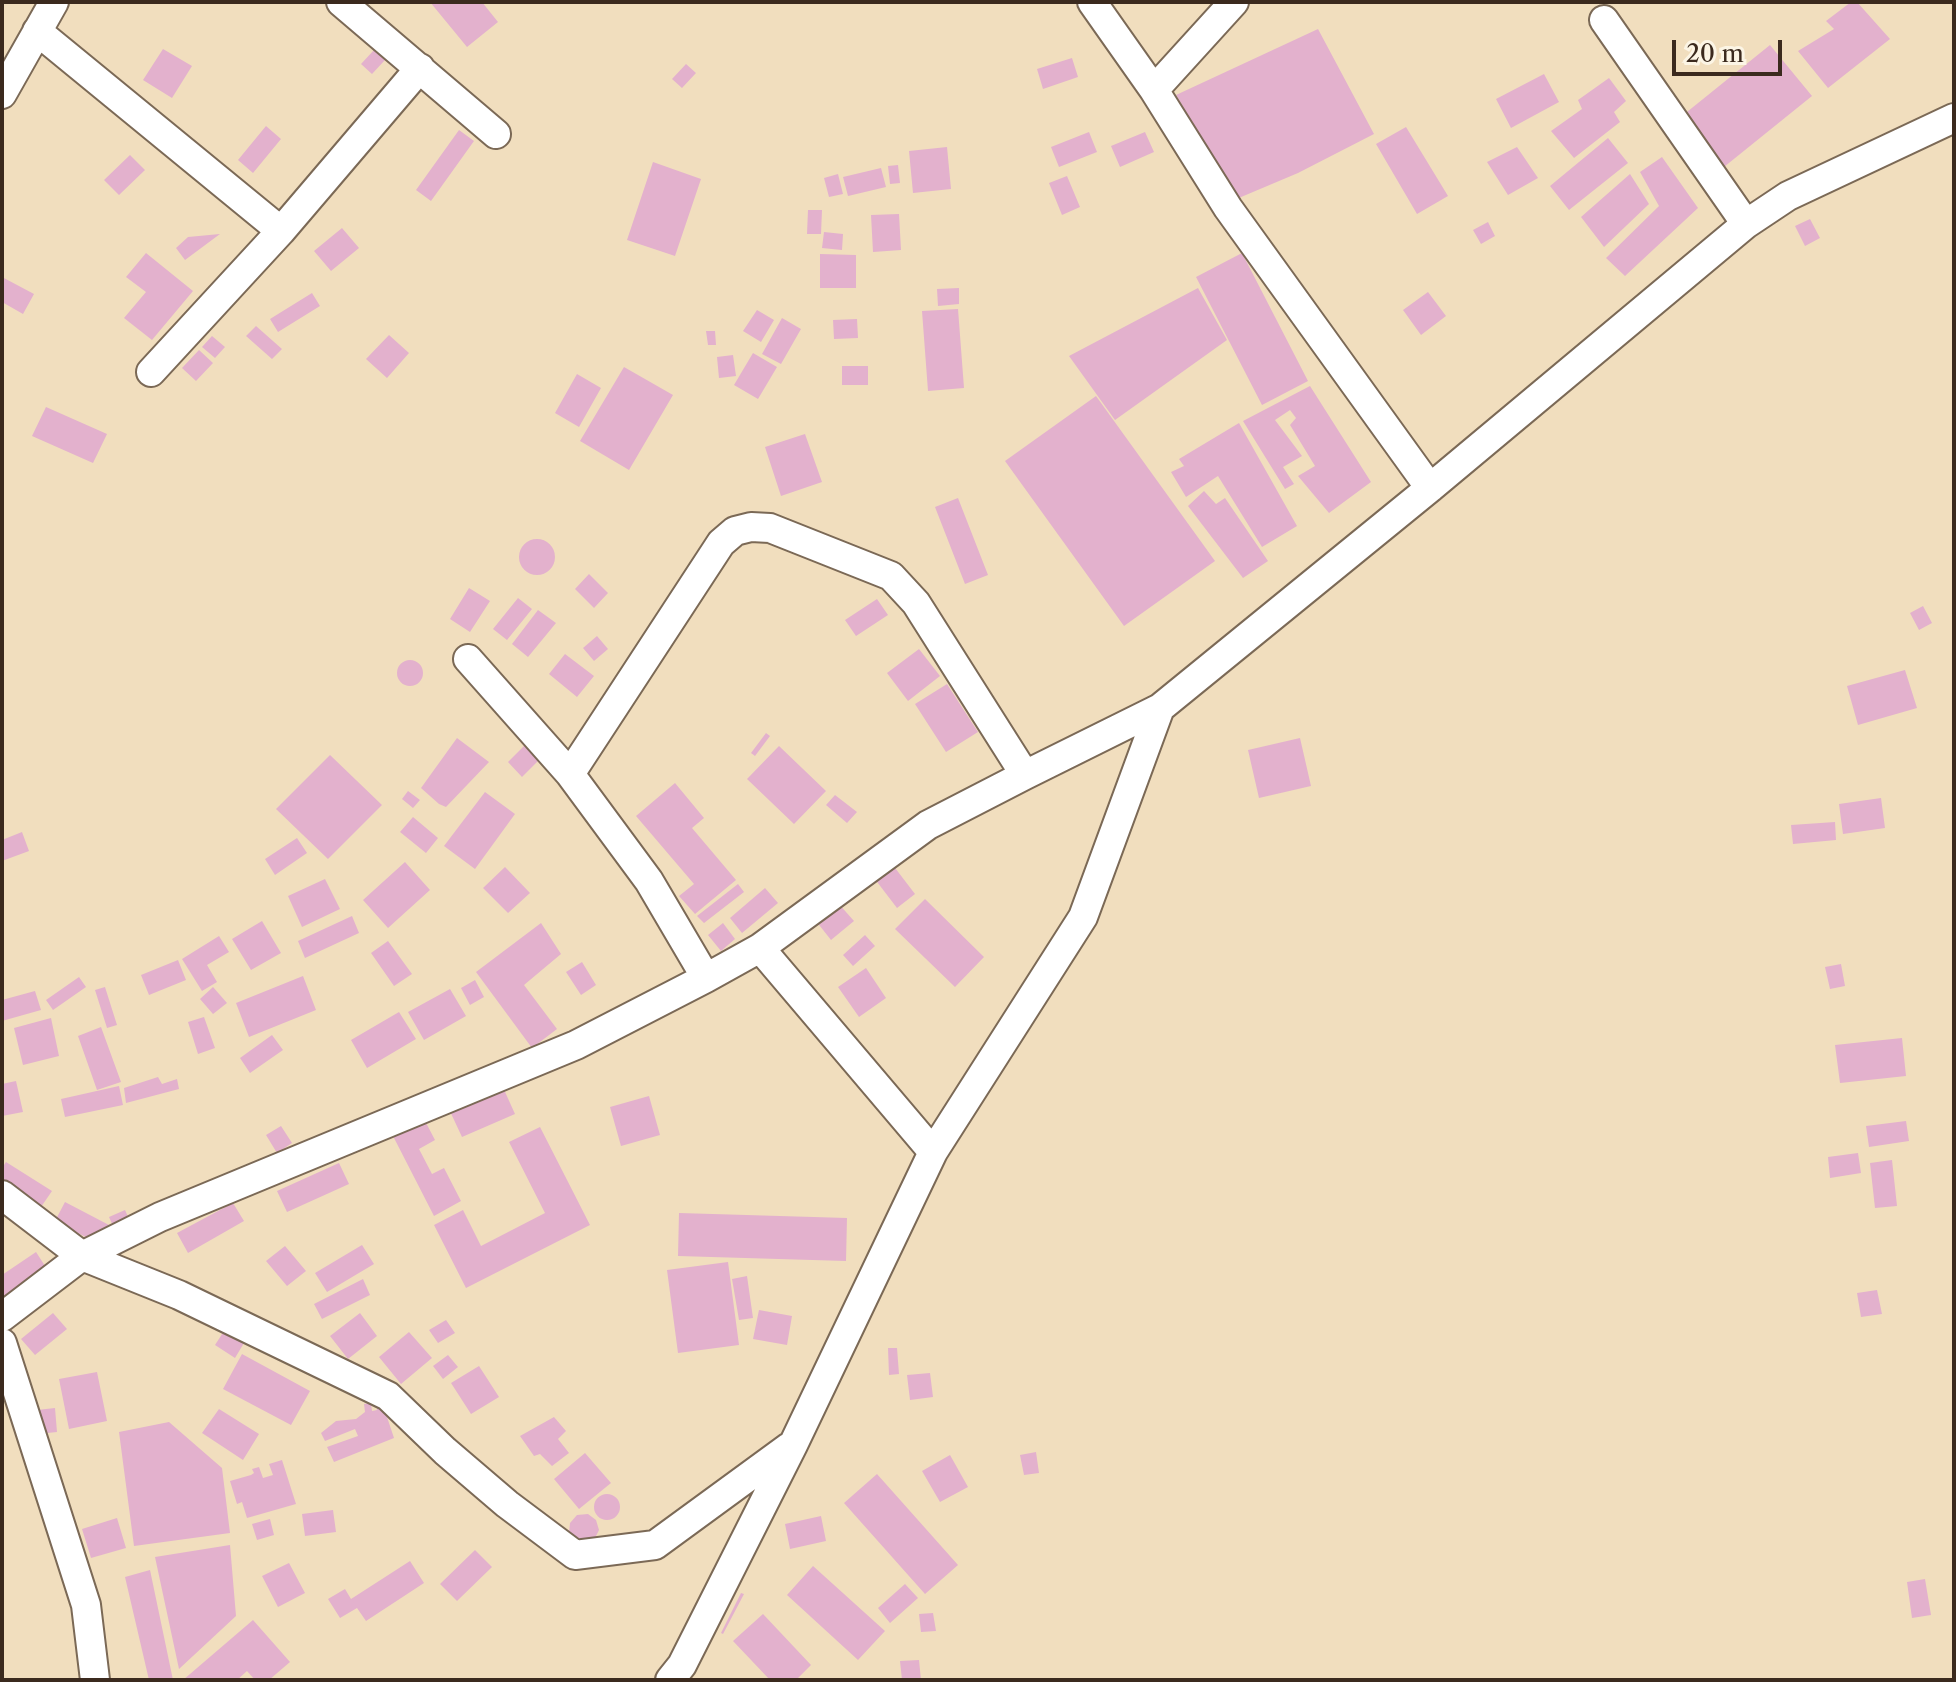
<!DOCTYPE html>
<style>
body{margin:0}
#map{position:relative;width:1956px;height:1682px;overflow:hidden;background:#f1debe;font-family:"Libre Caslon Text",serif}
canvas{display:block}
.frame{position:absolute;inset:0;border:4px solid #3b2a1e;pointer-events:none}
.scale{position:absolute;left:1672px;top:40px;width:110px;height:36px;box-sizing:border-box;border:4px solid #3b2a1e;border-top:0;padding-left:10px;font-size:24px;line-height:28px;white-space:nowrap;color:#3b2a1e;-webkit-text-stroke:6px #fcf5e5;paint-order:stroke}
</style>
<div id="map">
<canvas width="1956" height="1682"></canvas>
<div class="frame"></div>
<div class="scale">20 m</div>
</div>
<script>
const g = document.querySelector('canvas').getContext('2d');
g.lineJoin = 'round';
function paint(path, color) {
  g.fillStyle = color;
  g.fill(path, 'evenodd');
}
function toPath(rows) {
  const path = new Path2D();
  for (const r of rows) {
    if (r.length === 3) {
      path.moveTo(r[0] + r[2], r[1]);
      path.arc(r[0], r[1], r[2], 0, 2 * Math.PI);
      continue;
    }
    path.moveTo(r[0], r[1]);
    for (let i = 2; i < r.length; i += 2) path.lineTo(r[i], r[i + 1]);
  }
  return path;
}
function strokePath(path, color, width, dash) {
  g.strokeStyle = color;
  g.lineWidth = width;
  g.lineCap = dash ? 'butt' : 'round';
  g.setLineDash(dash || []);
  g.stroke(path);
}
paint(toPath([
 [430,2,482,2,498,22,467,47],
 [1851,2,1857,2,1890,39,1828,88,1798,51,1834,29,1826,21],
 [1318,29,1374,134,1298,173,1234,200,1219,168,1176,95],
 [1770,45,1812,96,1719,171,1677,120],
 [163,49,192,66,172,98,143,80],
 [374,50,385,60,372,74,361,64],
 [1072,58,1078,77,1043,89,1037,69],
 [686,64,696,73,682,88,672,79],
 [1544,74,1559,102,1511,128,1496,99],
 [1609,78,1626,101,1614,112,1620,122,1574,158,1551,131,1582,109,1578,100],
 [266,126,281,139,253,173,238,160],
 [1406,127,1448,196,1417,214,1376,144],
 [459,130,474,141,431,201,416,190],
 [1089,132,1097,152,1059,167,1051,147],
 [1145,132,1154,152,1120,167,1111,146],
 [1608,138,1628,163,1569,210,1550,186],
 [947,147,951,189,913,193,909,151],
 [1517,147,1538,178,1508,195,1487,162],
 [130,155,145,170,119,195,104,180],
 [1662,157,1698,208,1625,276,1606,258,1659,206,1640,172],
 [653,162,701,179,675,256,627,240],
 [898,165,900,183,890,184,888,166],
 [881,168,886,187,848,196,843,177],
 [838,174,843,194,829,197,824,178],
 [1630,174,1649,204,1604,247,1581,217],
 [1067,176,1080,207,1062,215,1049,183],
 [808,210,822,210,821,234,807,234],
 [899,214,901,250,873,252,871,215],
 [1810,219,1820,238,1805,246,1795,226],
 [1488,222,1495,236,1481,244,1473,230],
 [342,228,359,248,331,271,314,251],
 [824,232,843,234,842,250,822,248],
 [220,234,185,260,176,248,188,237],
 [146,253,193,291,152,340,124,318,146,292,126,277],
 [1242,253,1308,381,1262,405,1196,277],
 [820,254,856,255,856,288,820,288],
 [2,277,34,294,23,314,2,302],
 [959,288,959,304,938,306,937,289],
 [1198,288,1227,340,1115,420,1069,356],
 [1428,292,1446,316,1421,335,1403,310],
 [312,293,320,306,278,332,270,319],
 [958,309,964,388,928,391,922,311],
 [757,310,774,320,761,342,743,331],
 [782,318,801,329,781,364,762,354],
 [857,319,858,338,834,339,833,320],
 [256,326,282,349,272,359,246,336],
 [706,331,715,331,716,345,708,345],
 [389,335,409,353,387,378,366,359],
 [212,336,225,347,215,358,202,347],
 [199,350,213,363,196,381,182,368],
 [753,353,777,367,758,399,734,385],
 [733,355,736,376,719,378,717,357],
 [842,366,868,366,868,385,842,385],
 [624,367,673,395,629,470,580,441],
 [577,374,601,388,579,427,555,413],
 [1310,386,1371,482,1329,513,1298,476,1315,466,1290,425,1296,418,1290,410,1275,420,1302,456,1283,467,1294,484,1285,489,1243,421],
 [1096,396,1215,561,1124,626,1005,461],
 [46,407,107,434,93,463,32,436],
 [1239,423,1297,526,1262,547,1218,476,1186,497,1171,472,1184,466,1179,459],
 [805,434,822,482,781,496,765,447],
 [1204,491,1216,504,1225,498,1268,561,1243,578,1188,506],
 [958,498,988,575,965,584,935,507],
 [537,557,18],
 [589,574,608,593,594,608,575,589],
 [469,588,490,601,470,632,450,619],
 [518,598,532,609,507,640,493,629],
 [877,599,888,615,856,636,845,620],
 [1923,606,1932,623,1919,630,1910,613],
 [538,610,556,623,528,657,512,644],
 [597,636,608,649,594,661,583,648],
 [919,649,940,676,908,701,887,673],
 [565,654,594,676,577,697,549,674],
 [410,673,13],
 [1905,670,1917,708,1858,725,1847,686],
 [947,684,978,732,946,752,915,704],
 [766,733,770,736,755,756,751,753],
 [457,738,489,762,446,807,439,804,421,788],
 [1300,738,1311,786,1259,798,1248,750],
 [527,743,542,757,522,777,508,762],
 [779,746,826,791,794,824,747,779],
 [330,755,382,805,328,859,276,809],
 [675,783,704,818,692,828,736,880,695,914,679,896,694,884,636,816],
 [408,791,420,800,413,808,402,799],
 [485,792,515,814,475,869,444,846],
 [835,795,857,812,847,823,826,805],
 [1881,798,1885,828,1843,834,1839,804],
 [413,817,438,838,426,853,400,832],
 [1835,822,1836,840,1793,844,1791,825],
 [22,832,29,851,2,861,2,840],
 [297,838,307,853,275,875,265,859],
 [889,860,915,894,897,908,871,874],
 [405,862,430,890,388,928,363,900],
 [505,867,530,893,508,913,483,888],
 [325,879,340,909,302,927,288,896],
 [738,884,744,892,704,923,697,916],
 [765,888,778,903,742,933,730,918],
 [925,899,984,957,955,987,895,929],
 [838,903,854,921,831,940,816,921],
 [352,916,359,933,305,958,298,941],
 [262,921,281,953,251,970,232,939],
 [541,923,561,954,524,985,557,1029,532,1048,476,972],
 [723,923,735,939,721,951,708,935],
 [865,935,875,946,853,966,843,955],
 [219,936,229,952,207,965,217,982,202,991,182,959],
 [388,941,412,974,394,986,371,953],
 [178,960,186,980,149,995,141,975],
 [582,962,596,985,581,995,566,972],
 [1841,964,1845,986,1830,989,1825,967],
 [866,968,886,998,859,1017,838,987],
 [303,976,316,1010,249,1037,236,1003],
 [79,977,86,987,53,1010,46,1000],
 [475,980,484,997,470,1005,461,988],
 [105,987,117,1025,107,1028,95,990],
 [213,987,227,1003,213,1014,200,999],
 [450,989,466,1016,424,1040,408,1012],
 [35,991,41,1010,2,1021,2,1000],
 [399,1012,416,1039,367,1068,351,1040],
 [204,1017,215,1048,198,1054,188,1022],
 [51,1018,59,1056,23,1065,14,1028],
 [101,1027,121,1082,97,1090,78,1036],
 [272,1035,283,1050,250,1073,240,1058],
 [1902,1038,1906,1076,1840,1083,1835,1045],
 [158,1077,162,1084,177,1079,179,1089,126,1103,124,1088],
 [16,1081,23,1112,2,1116,2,1084],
 [501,1083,515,1114,462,1137,448,1107],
 [119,1086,123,1105,65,1117,61,1099],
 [649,1096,660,1135,621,1146,610,1107],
 [424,1119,435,1140,419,1149,432,1174,444,1168,461,1201,434,1216,393,1136],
 [1906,1121,1909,1141,1869,1147,1866,1126],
 [281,1126,292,1143,277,1153,266,1135],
 [540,1127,590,1225,466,1288,434,1225,463,1210,481,1246,545,1213,509,1142],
 [1858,1153,1861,1173,1830,1178,1828,1157],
 [1892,1160,1897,1206,1875,1208,1870,1163],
 [6,1162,52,1191,41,1207,2,1183,2,1168],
 [339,1163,349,1184,287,1212,277,1191],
 [65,1202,109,1225,99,1244,55,1221],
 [233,1203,244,1221,188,1253,177,1233],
 [125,1210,133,1228,117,1235,109,1217],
 [679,1213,847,1218,846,1261,678,1256],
 [362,1245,374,1264,327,1292,315,1273],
 [285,1246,306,1271,287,1286,266,1261],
 [36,1252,47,1269,2,1300,2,1275],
 [728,1262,739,1345,678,1353,667,1270],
 [747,1276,753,1318,739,1320,732,1279],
 [363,1279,370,1295,322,1319,314,1304],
 [1877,1290,1882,1314,1861,1317,1857,1293],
 [759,1310,792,1316,787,1345,753,1339],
 [53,1313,67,1329,35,1355,21,1339],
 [360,1313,377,1336,348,1359,330,1336],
 [446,1320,455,1333,438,1343,429,1330],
 [224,1331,244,1343,235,1358,215,1345],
 [409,1332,432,1358,401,1384,379,1357],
 [888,1348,897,1348,899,1374,889,1375],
 [242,1354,310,1391,291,1425,223,1389],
 [448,1355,458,1367,443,1379,433,1366],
 [479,1366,499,1397,471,1414,451,1383],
 [97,1372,107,1421,69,1429,59,1379],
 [930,1373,933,1397,910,1400,907,1375],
 [376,1399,381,1399,394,1438,334,1462,327,1447,358,1436,355,1429,325,1441,321,1433,336,1421,356,1419,365,1412,364,1404,371,1403,372,1411,377,1410],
 [55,1408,57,1432,38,1434,37,1410],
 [219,1409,259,1434,243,1460,202,1433],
 [554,1417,566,1431,558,1439,569,1453,552,1466,540,1454,534,1456,520,1436],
 [169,1422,222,1468,230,1533,134,1546,119,1432],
 [1036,1452,1039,1473,1024,1475,1020,1455],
 [585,1453,611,1483,579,1509,554,1479],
 [950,1455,968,1487,940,1502,922,1471],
 [282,1460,296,1504,247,1518,242,1502,237,1504,230,1481,251,1475,254,1473,252,1469,259,1467,263,1478,273,1475,269,1464],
 [877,1474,958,1565,925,1594,844,1503],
 [607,1507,13],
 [333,1510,336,1532,305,1536,302,1514],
 [588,1514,596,1520,599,1530,594,1540,574,1542,569,1533,570,1523,577,1515],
 [821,1516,826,1541,790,1549,785,1524],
 [117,1518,126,1548,91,1558,82,1529],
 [270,1519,274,1535,257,1540,252,1524],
 [230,1545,236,1616,179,1669,155,1557],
 [475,1550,492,1567,457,1601,440,1584],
 [410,1561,424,1583,366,1621,357,1608,340,1618,328,1599,345,1589,351,1599],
 [289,1563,305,1593,278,1607,262,1576],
 [813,1566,885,1631,858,1660,787,1595],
 [150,1570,173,1680,149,1680,125,1577],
 [1925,1579,1931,1615,1912,1618,1907,1582],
 [905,1584,918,1598,890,1623,878,1608],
 [741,1593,744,1594,723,1634,721,1633],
 [933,1613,936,1631,921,1632,919,1614],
 [763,1614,811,1665,796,1680,770,1680,733,1641],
 [253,1620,290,1662,269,1680,255,1680,247,1671,237,1680,183,1680],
 [919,1660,921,1680,902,1680,900,1661]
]), '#e3b1cd');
const street = toPath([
 [341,2,496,134],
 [1092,2,1154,90,1228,208,1430,488],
 [1604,20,1746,224],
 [37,31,281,231],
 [1154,90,1234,2],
 [2,94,54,2],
 [151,372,281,231,420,68],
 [468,659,570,774,649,881,706,978],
 [570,774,721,543,735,531,751,527,770,528,891,576,916,603,1025,775],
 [760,948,933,1152],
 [2,1195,82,1256,179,1295,388,1396,445,1451,507,1504,575,1555,655,1545,789,1447],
 [2,1317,82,1256,160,1217,576,1045,706,978,760,948,928,825,1025,775,1160,708,1430,488,1746,224,1788,196,1954,118],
 [2,1343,86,1605,95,1680],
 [670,1680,682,1665,793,1445,933,1152,1083,917,1160,708]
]);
strokePath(street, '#7b6956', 32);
strokePath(street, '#fff', 28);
</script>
